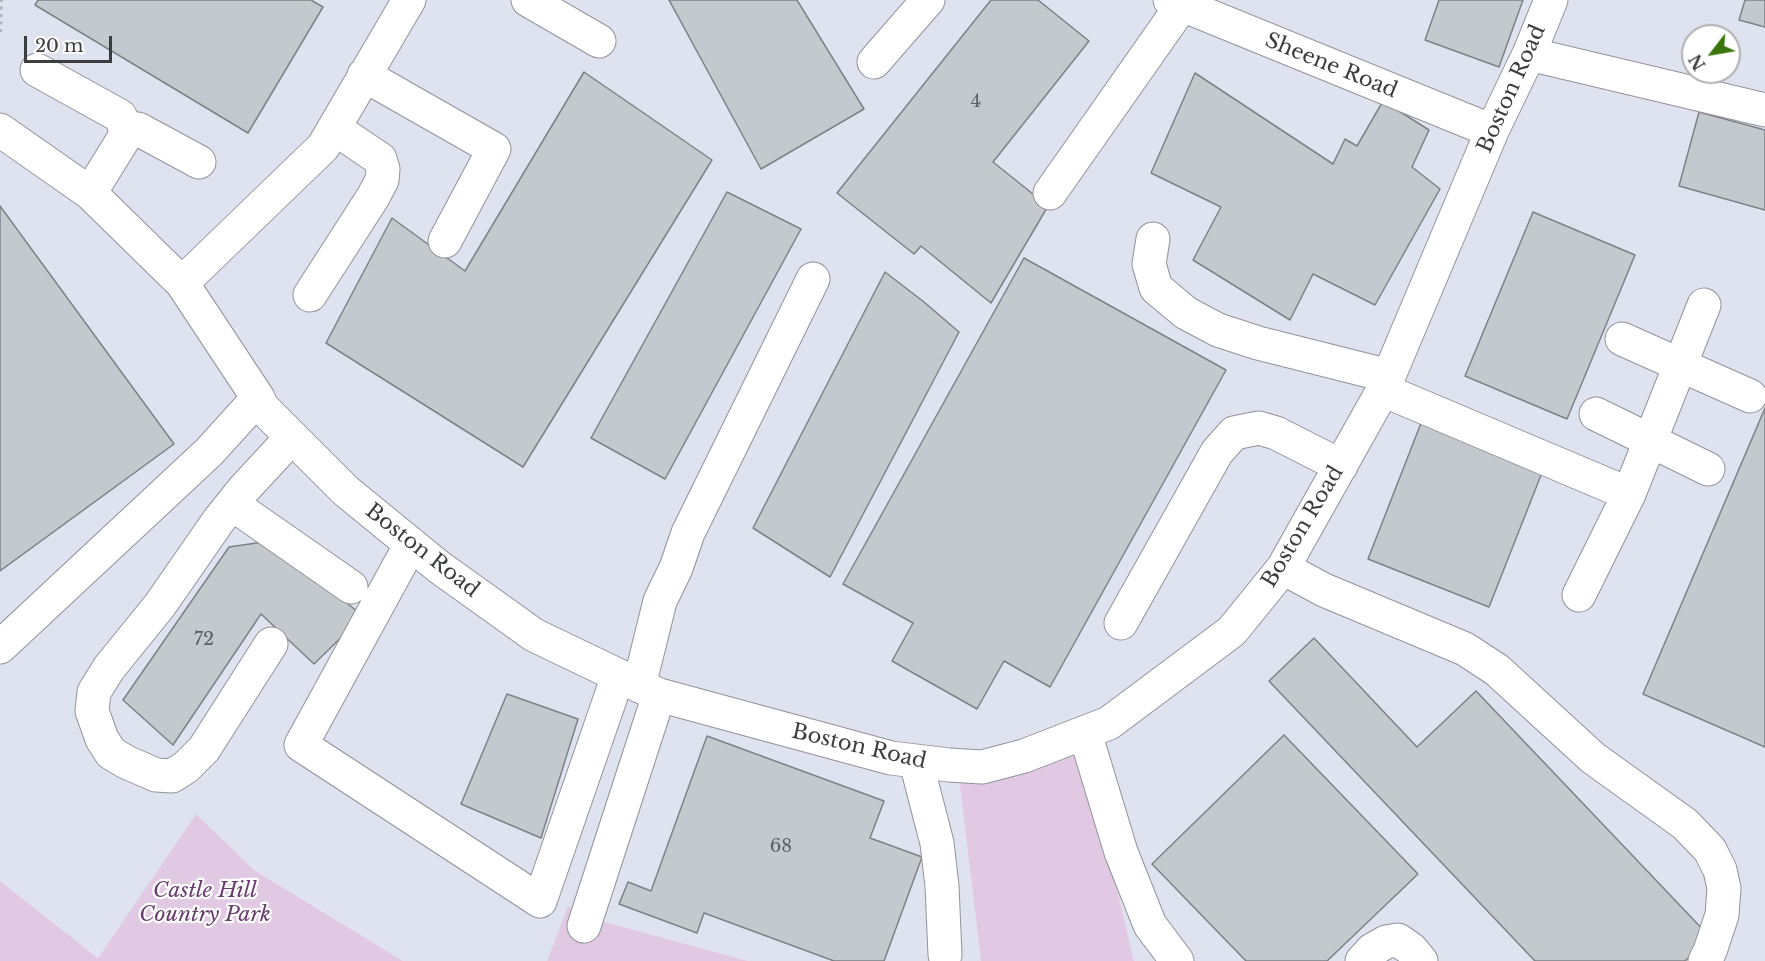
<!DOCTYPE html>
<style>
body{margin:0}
#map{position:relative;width:1765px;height:961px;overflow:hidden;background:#edeff5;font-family:"Libre Baskerville",serif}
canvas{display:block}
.north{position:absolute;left:1681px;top:24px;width:60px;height:60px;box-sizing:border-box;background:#fff;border:2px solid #b1b1b2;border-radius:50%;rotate:239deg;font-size:16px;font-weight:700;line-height:24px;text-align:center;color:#3c3d3f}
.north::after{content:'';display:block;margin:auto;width:21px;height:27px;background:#39750a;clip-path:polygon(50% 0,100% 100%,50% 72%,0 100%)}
.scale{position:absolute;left:24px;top:36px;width:88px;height:27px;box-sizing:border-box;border:3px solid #3c3d3f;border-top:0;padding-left:8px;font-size:18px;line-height:21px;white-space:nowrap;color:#3c3d3f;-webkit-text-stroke:4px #fff;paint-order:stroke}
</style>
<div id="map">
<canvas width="1765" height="961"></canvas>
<div class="north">N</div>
<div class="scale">20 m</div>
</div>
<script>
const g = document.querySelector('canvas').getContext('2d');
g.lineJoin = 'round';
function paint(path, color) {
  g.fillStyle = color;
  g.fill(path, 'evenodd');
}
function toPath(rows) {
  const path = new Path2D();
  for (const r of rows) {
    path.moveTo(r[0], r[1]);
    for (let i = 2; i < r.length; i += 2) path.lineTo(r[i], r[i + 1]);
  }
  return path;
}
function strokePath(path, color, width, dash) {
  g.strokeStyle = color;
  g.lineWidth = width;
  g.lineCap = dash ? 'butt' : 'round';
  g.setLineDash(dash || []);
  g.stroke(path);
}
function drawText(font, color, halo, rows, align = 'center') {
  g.font = font + ' "Libre Baskerville",serif';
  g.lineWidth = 4.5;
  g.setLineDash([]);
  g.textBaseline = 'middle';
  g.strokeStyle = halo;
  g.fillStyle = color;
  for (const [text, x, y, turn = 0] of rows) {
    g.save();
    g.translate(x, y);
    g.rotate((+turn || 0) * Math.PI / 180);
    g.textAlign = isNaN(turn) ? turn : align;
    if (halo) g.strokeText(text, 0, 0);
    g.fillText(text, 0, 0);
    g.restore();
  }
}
paint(toPath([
 [0,0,1765,0,1765,961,1134,961,1084,749,959,778,981,961,748,961,605,922,568,907,547,961,403,961,254,870,196,814,98,958,0,881],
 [1693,36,1729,36,1729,72,1693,72]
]), '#dee3ef');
paint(toPath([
 [1084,748,1134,961,981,961,959,778],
 [196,814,254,870,403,961,0,961,0,881,98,958],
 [568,906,605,922,748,961,547,961]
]), '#e1c9e4');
const building = toPath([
 [38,0,311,0,323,7,248,133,35,5,38,0],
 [669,0,797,0,864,109,761,169,669,0],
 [991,0,1038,0,1089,41,993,162,1048,206,991,303,921,246,914,254,837,193,991,0],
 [1439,0,1523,0,1499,67,1425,40,1439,0],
 [1745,0,1765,0,1765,27,1739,20,1745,0],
 [584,72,712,160,523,467,326,343,392,218,465,271,584,72],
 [1195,73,1333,164,1345,139,1357,146,1383,101,1429,130,1412,167,1440,189,1375,305,1313,274,1290,320,1193,260,1221,207,1151,173,1195,73],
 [1699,112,1765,130,1765,210,1679,186,1699,112],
 [727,192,801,229,665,479,591,438,727,192],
 [0,206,174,444,0,571,0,206],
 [1533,212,1635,255,1567,419,1465,376,1533,212],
 [1024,258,1226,370,1050,687,1004,661,977,709,892,661,913,623,843,584,1024,258],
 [885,272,924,302,959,332,830,577,753,528,885,272],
 [1765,408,1765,747,1643,694,1765,408],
 [1423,418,1545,465,1489,607,1368,559,1423,418],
 [270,541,363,616,314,664,261,614,173,745,123,700,229,547,270,541],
 [1314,638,1417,747,1476,691,1710,937,1685,961,1535,961,1269,681,1314,638],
 [507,694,578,719,541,838,461,804,507,694],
 [1284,735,1418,874,1327,961,1246,961,1152,864,1284,735],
 [707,736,884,801,870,838,922,857,884,961,834,961,704,913,697,933,619,904,628,882,651,891,707,736]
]);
paint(building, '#c4c9cd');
strokePath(building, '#7d8286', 1.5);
const minor = toPath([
 [528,0,599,41],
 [1170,0,1492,131],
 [1529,54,1765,110],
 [874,62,928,0],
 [37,70,120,116,123,122,126,135],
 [364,75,494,149,445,241],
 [0,130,90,193,182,283,258,398,262,407,346,491,439,567,534,635,659,695,891,758,949,765,982,767,1024,756,1109,723,1232,631,1283,568,1383,390,1492,131,1529,54,1551,0],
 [90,193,126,135,133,131,138,129,199,162],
 [1050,193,1182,5],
 [1153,239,1149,264,1156,288,1186,313,1218,330,1258,343,1389,376],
 [182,283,323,147,409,0],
 [310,295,373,197,382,180,383,169,380,159,334,128],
 [1622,339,1750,396],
 [1383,390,1629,494,1704,305],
 [1596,414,1708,469],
 [232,504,351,587],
 [411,544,301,745,540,901,618,676],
 [1283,568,1324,590,1465,649,1497,670,1593,758,1685,824,1710,850,1720,870,1724,888,1722,915,1710,951,1705,961],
 [1579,595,1629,494],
 [1121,623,1217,452,1234,433,1259,428,1276,433,1341,466],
 [271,644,204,749,186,767,172,776,156,775,126,762,111,753,102,739,92,711,94,692,109,668,160,605,219,520,243,490,292,437],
 [0,647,209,452,258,398],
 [639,686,660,601,676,568,688,533,813,279],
 [1085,733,1121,852,1150,925,1177,961],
 [916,762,937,843,942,886,945,955],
 [584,926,659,695],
 [1362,961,1372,950,1386,942,1398,940,1411,949,1421,961]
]);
strokePath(minor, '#919399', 35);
strokePath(toPath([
 [0,32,1,0]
]), '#b2b4b9', 4, [3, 4.5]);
strokePath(minor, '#fff', 33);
drawText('18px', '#5e6062', null, [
 ["4",976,102],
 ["72",204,640],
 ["68",781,847]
]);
drawText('21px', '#3c3d3f', '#fff', [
 ["Sheene Road",1331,66,22],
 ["Boston Road",1512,89,-66],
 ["Boston Road",1303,527,-59],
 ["Boston Road",422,551,38],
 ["Boston Road",859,747,13]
]);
drawText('italic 21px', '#693d6f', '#fff', [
 ["Castle Hill",205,891],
 ["Country Park",205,915]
]);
</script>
